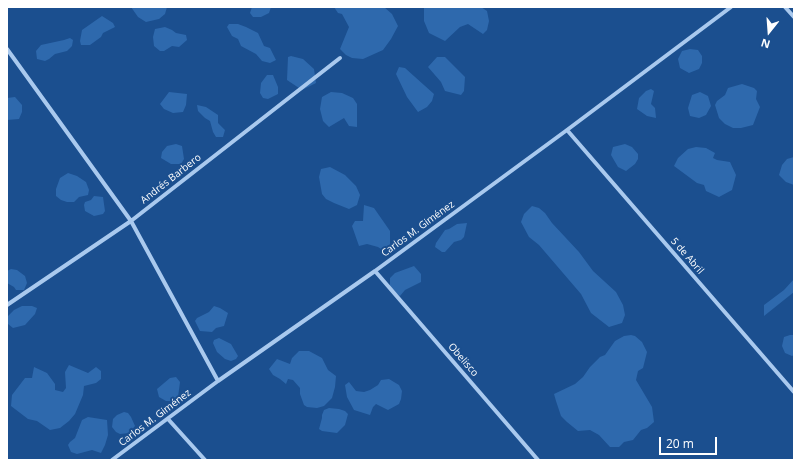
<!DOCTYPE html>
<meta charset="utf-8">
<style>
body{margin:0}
#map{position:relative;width:801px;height:467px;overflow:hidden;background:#1b4f8f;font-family:"Open Sans",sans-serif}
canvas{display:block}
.frame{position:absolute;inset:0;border:8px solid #fff;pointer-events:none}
.north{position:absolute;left:749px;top:12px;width:40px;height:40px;-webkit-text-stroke:3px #1b4f8f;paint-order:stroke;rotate:197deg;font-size:11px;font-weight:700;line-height:16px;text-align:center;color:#fff}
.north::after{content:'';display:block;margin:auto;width:14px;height:18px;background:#fff;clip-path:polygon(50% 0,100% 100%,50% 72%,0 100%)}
.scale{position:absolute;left:659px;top:437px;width:58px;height:18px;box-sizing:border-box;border:2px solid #fff;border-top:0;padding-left:5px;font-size:12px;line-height:14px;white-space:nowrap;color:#fff;-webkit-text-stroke:3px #1b4f8f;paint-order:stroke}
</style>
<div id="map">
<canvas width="801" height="467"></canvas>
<div class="frame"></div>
<div class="north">N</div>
<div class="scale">20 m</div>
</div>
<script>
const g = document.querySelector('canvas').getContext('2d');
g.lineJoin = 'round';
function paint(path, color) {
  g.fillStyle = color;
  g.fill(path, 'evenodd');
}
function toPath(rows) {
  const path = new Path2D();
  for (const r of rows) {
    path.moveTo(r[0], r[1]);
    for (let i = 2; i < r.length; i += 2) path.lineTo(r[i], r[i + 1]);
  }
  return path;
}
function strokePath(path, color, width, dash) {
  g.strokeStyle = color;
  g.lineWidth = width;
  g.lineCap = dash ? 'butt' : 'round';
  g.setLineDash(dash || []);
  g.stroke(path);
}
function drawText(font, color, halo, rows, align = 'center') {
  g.font = font + ' "Open Sans",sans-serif';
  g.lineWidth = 4;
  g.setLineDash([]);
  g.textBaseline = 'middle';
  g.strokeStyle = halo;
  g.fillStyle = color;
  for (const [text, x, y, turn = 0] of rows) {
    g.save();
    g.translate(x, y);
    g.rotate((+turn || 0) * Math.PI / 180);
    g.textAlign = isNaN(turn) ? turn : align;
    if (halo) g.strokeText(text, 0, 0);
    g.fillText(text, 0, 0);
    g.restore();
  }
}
paint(toPath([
 [131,7,167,7,165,14,159,19,146,22,138,17],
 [252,7,271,7,269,13,261,17,253,17,250,13],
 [334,7,384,7,392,14,398,26,391,39,383,50,363,59,352,58,346,55,340,49,349,27,342,14,338,13],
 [424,7,481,7,487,11,489,21,487,30,483,34,468,24,460,27,445,41,429,33,424,21],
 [102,16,113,23,115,27,103,33,101,37,90,45,81,45,80,41,82,30],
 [229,24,238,24,246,27,258,33,264,46,270,48,276,60,270,63,262,61,256,54,241,46,238,39,232,36,227,27],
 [165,27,172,30,176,33,186,35,187,40,179,47,172,46,164,51,160,51,154,46,153,37,155,29],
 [70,38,73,40,72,46,67,51,55,54,49,59,45,61,37,59,36,51,41,45,64,40],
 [690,49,698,50,702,56,702,63,699,69,689,73,680,68,678,59,682,51],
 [291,56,303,59,314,69,316,83,302,90,287,80,288,57],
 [437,57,445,57,465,77,464,91,461,95,445,91,441,82,428,67],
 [399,67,405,68,434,94,432,101,427,107,418,112,407,97,396,74],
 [267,75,273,75,278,87,278,94,268,99,263,98,260,93,261,83],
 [742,84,754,88,757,91,756,99,760,107,753,125,741,128,733,128,725,124,719,118,715,105,717,101,725,95,728,88],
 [651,89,654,91,651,104,655,108,656,118,647,116,637,109,639,98,646,91],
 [169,92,187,94,186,105,183,112,173,113,164,109,160,104],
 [331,92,342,93,353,98,357,104,357,127,349,126,344,118,329,127,323,121,320,109,322,97],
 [700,92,708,96,711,106,706,115,699,118,690,116,688,108,692,95],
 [15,97,22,105,22,112,19,119,7,120,7,98],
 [197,105,206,107,218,115,218,123,225,130,223,137,216,137,213,132,210,121,205,118,198,111],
 [176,144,182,146,184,159,181,164,171,164,161,158,162,152,167,146],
 [625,144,632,147,638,154,638,159,635,164,626,171,618,167,611,155,613,147],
 [696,147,706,148,715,153,713,158,717,160,730,162,736,175,732,190,719,197,706,191,704,185,697,183,674,166,678,158,688,149],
 [794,157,794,185,786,182,779,175,782,165,787,159],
 [330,167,345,175,356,186,360,195,357,205,349,209,334,203,326,199,322,194,319,177,321,169],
 [68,173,77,176,86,182,89,190,88,195,79,197,74,202,67,202,61,200,56,196,56,189,60,178],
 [94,196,103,197,105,211,103,214,94,216,85,211,84,205,85,202,91,200],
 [364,205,374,208,390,231,390,248,384,251,378,247,367,244,359,246,352,226,355,221,363,221],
 [532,206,539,208,545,213,552,223,579,252,593,271,616,292,623,305,625,315,622,323,609,327,591,313,581,294,539,245,529,237,521,222,524,214],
 [467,223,464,237,461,240,454,242,445,252,442,252,435,247,436,243,445,230,449,229,457,224],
 [414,266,421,274,421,282,405,290,400,296,396,293,390,287,390,278,395,273],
 [11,269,17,270,25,276,27,283,24,290,16,290,14,287,7,283,7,271],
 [794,279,794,292,764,316,764,305,784,290],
 [22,306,32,306,37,308,35,314,25,325,13,328,8,324,7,317,14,310],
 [214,306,220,308,228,313,224,326,216,328,212,332,200,331,195,321,197,318,209,312],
 [631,335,635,336,642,342,647,352,643,368,638,371,636,380,652,407,654,422,647,428,641,430,633,440,624,442,619,447,610,447,599,435,590,430,578,431,567,422,561,416,556,401,554,394,575,384,583,377,590,367,600,357,605,355,615,341,624,336],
 [790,335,794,335,794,355,792,356,785,353,782,346,784,337],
 [219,338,231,344,238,356,236,359,231,361,225,359,217,352,213,343,214,340],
 [299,351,309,351,322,358,328,370,336,376,335,387,332,398,324,406,317,408,307,407,304,405,300,394,300,388,293,380,288,379,286,384,280,379,273,375,269,369,277,359,290,364,292,358],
 [69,365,88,373,96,367,101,371,101,379,96,383,84,386,83,395,75,414,69,421,60,428,50,430,37,421,28,419,11,406,12,395,25,378,32,378,34,367,47,373,55,384,55,390,63,392,66,388,65,372],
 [176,377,180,382,178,397,174,401,166,401,159,397,157,389,170,378],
 [389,379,399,385,402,391,401,399,399,404,388,410,376,404,373,407,370,415,354,410,347,397,345,385,349,382,356,391,364,392,370,390,378,385,381,380],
 [329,408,339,409,345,411,348,414,345,425,337,433,322,431,319,429,322,418,322,415,324,410],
 [124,412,128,413,131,417,135,426,129,433,120,434,116,432,112,427,113,419,117,415],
 [88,417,107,420,108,435,105,445,101,453,92,450,77,454,71,452,68,445,70,442,75,438,82,420]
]), '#2e69ad');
strokePath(toPath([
 [785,7,794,17],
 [7,49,131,221,218,381],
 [567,130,794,392],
 [375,271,538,460],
 [7,305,131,221,340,58],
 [168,419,205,460],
 [112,460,218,381,375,271,567,130,731,7]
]), '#a9c9ee', 4);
drawText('10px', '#fff', '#1b4f8f', [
 ["Andrés Barbero",171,179,-38],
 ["Carlos M. Giménez",418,229,-36],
 ["5 de Abril",687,256,49],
 ["Obelisco",463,360,49],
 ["Carlos M. Giménez",155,418,-37]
]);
</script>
